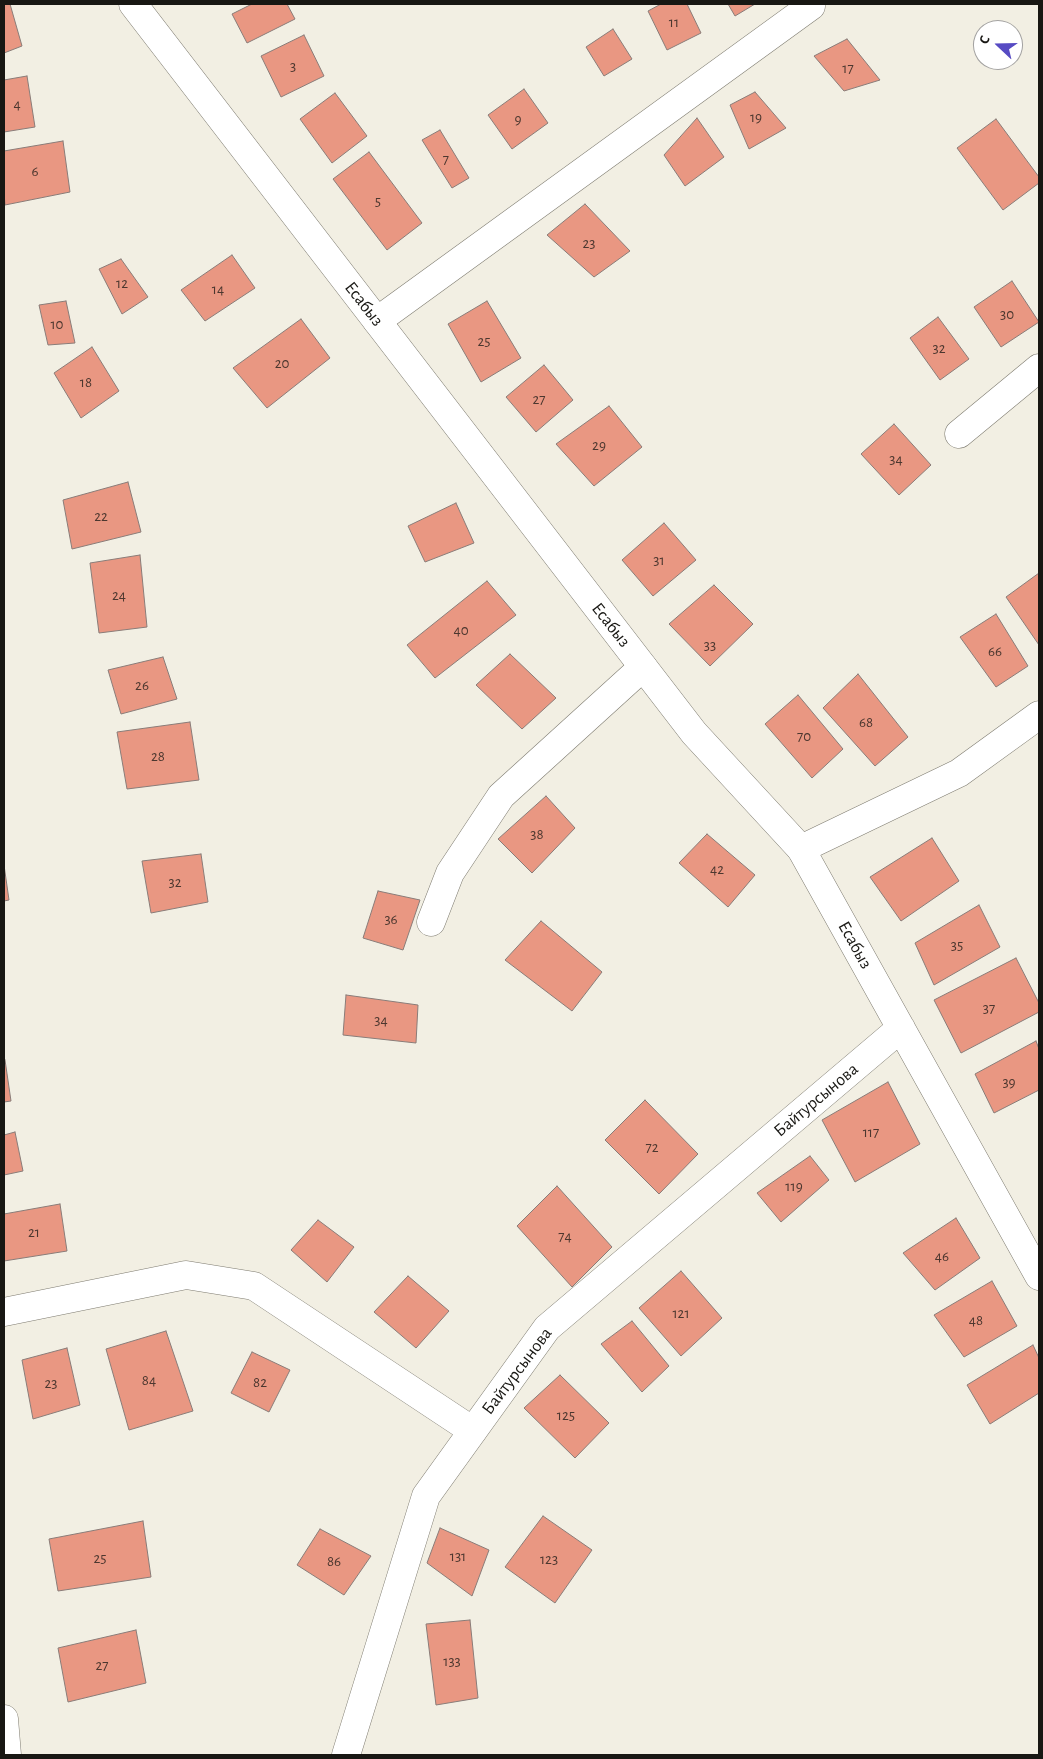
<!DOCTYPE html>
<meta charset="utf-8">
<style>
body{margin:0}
#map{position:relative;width:1043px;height:1759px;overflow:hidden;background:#f2efe3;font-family:"Alegreya Sans",sans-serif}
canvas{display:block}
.frame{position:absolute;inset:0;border:5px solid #181713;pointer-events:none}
.north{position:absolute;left:973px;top:20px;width:50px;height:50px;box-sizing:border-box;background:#fff;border:1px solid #a3a2a1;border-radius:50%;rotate:291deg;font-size:14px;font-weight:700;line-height:20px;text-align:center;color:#181713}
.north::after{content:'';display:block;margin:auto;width:18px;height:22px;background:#574bc3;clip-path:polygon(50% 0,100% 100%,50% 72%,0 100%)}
</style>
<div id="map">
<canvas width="1043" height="1759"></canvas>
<div class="frame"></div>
<div class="north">С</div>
</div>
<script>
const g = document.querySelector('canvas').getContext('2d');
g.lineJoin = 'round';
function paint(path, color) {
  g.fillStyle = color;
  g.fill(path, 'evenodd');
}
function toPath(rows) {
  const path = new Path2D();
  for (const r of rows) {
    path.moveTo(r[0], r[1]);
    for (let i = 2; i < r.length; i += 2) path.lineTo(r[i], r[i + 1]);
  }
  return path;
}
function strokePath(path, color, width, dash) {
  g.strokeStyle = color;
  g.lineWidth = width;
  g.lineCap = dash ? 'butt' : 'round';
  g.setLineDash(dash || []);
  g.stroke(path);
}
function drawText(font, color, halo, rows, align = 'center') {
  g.font = font + ' "Alegreya Sans",sans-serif';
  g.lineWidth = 4.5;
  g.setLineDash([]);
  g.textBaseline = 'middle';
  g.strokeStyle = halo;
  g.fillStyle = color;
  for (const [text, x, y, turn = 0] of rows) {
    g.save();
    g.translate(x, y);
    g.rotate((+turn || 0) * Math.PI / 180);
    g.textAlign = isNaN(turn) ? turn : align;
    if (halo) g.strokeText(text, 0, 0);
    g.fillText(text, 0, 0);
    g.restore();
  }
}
const building = toPath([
 [4,4,10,4,22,46,4,53,4,4],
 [252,4,287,4,295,19,247,43,232,14,252,4],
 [661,4,687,4,701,33,667,50,648,11,661,4],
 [728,4,755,4,735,16,728,4],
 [613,29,632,59,604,76,586,47,613,29],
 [304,35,324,76,281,97,261,56,304,35],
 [847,39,880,80,844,91,814,56,847,39],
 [27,76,35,127,4,132,4,80,27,76],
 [524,89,548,123,512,149,488,115,524,89],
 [755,92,786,128,749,149,730,105,755,92],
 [335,93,367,136,332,163,300,119,335,93],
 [697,118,724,157,685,186,664,155,697,118],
 [996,119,1039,177,1039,183,1003,210,957,148,996,119],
 [440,130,469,178,452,188,422,140,440,130],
 [63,141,70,192,5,205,4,193,4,151,63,141],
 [369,152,422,223,387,250,333,179,369,152],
 [585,204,630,251,594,277,547,235,585,204],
 [232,255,255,288,205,321,181,290,232,255],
 [121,259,148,297,122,314,99,269,121,259],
 [1012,281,1039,322,1001,347,974,307,1012,281],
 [66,301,75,343,48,345,39,305,66,301],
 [487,301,521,358,481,382,448,324,487,301],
 [938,317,969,359,940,380,910,338,938,317],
 [301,319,330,358,267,408,233,368,301,319],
 [92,347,119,391,81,418,54,373,92,347],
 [544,365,573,400,536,432,506,397,544,365],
 [609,406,642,447,594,486,556,444,609,406],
 [894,424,931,465,899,495,861,454,894,424],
 [128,482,141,532,72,549,63,500,128,482],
 [456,503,474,543,425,562,408,526,456,503],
 [664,523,696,560,653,596,622,560,664,523],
 [140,555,147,627,99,633,90,563,140,555],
 [1039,573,1039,645,1006,597,1039,573],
 [487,581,516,615,435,678,407,645,487,581],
 [714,585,753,624,710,666,669,624,714,585],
 [996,614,1028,666,996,687,960,637,996,614],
 [510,654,556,698,522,729,476,685,510,654],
 [163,657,177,699,121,714,108,670,163,657],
 [858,674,908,737,875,766,823,708,858,674],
 [798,695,843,749,812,778,765,724,798,695],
 [190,722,199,780,127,789,117,732,190,722],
 [546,796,575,828,532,873,498,839,546,796],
 [707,834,755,875,728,907,679,863,707,834],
 [932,838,959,881,901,921,870,877,932,838],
 [201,854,208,902,151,913,142,861,201,854],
 [4,865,9,900,4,901,4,865],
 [378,891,420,900,403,950,363,938,378,891],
 [979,905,1000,947,934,985,915,943,979,905],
 [541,921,602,972,572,1011,505,960,541,921],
 [1016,958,1039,1003,1039,1012,961,1053,934,1000,1016,958],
 [346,995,418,1005,416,1043,343,1035,346,995],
 [1036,1041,1039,1049,1039,1090,994,1113,975,1074,1036,1041],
 [5,1060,11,1101,4,1102,4,1061,5,1060],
 [888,1082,920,1144,855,1182,822,1120,888,1082],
 [645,1100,698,1154,659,1194,605,1140,645,1100],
 [15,1132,23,1171,4,1175,4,1135,15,1132],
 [810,1156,829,1180,781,1222,757,1193,810,1156],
 [557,1186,612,1247,572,1287,517,1226,557,1186],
 [60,1204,67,1251,4,1261,4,1214,60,1204],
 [956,1218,980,1258,935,1290,903,1253,956,1218],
 [318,1220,354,1247,327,1282,291,1250,318,1220],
 [681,1271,722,1318,681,1356,639,1308,681,1271],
 [408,1276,449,1311,416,1348,374,1312,408,1276],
 [992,1281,1017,1326,964,1357,934,1315,992,1281],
 [632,1321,669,1366,642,1392,601,1344,632,1321],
 [166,1331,193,1411,129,1430,106,1349,166,1331],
 [1033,1345,1039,1358,1039,1393,990,1424,967,1385,1033,1345],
 [67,1348,80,1405,33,1419,22,1360,67,1348],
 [252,1352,290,1370,269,1412,231,1393,252,1352],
 [560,1375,609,1423,575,1458,524,1408,560,1375],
 [543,1516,592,1550,555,1603,505,1567,543,1516],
 [143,1521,151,1577,58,1591,49,1539,143,1521],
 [440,1528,489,1550,472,1596,427,1563,440,1528],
 [320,1529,371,1556,344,1595,297,1565,320,1529],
 [470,1620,478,1698,436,1705,426,1624,470,1620],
 [136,1630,146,1683,68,1702,58,1648,136,1630]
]);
paint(building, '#e99782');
strokePath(building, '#897c78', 1);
const minor = toPath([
 [377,321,811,6],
 [959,434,1039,368],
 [801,849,1039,1276],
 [431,922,450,873,501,796,643,667],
 [4,1312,186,1275,254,1286,473,1431],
 [4,1719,7,1755],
 [346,1755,426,1496,547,1328,901,1028]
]);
const major = toPath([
 [133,4,694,733,801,849,959,773,1039,715]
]);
strokePath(minor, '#7e7b70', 29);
strokePath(major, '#7e7b70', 29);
strokePath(minor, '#fff', 28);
strokePath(major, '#fff', 28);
drawText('15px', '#4c372f', null, [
 ["11",674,22],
 ["3",293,66],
 ["17",848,68],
 ["4",17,104],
 ["19",756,117],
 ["9",518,119],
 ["7",446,159],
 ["6",35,171],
 ["5",378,201],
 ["23",589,243],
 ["12",122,283],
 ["14",218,289],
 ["30",1007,314],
 ["10",57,324],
 ["25",484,341],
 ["32",939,348],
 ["20",282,363],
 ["18",86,382],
 ["27",539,399],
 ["29",599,445],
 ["34",896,459],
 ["22",101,516],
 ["31",659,560],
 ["24",119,595],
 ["40",461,630],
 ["33",710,645],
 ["66",995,651],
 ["26",142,685],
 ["68",866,722],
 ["70",804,736],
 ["28",158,756],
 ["38",537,834],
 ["42",717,869],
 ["32",175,882],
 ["36",391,919],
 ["35",957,945],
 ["37",989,1008],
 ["34",381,1020],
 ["39",1009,1082],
 ["117",871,1132],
 ["72",652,1147],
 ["119",794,1186],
 ["21",34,1232],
 ["74",565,1236],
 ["46",942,1256],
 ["121",681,1313],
 ["48",976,1320],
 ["84",149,1380],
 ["82",260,1382],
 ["23",51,1383],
 ["125",566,1415],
 ["131",458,1556],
 ["25",100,1558],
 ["123",549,1559],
 ["86",334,1561],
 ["133",452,1661],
 ["27",102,1665]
]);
drawText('18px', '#181713', '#fff', [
 ["Есабыз",364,304,52],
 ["Есабыз",611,625,52],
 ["Есабыз",855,945,61],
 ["Байтурсынова",816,1100,-40],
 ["Байтурсынова",517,1371,-53]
]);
</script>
